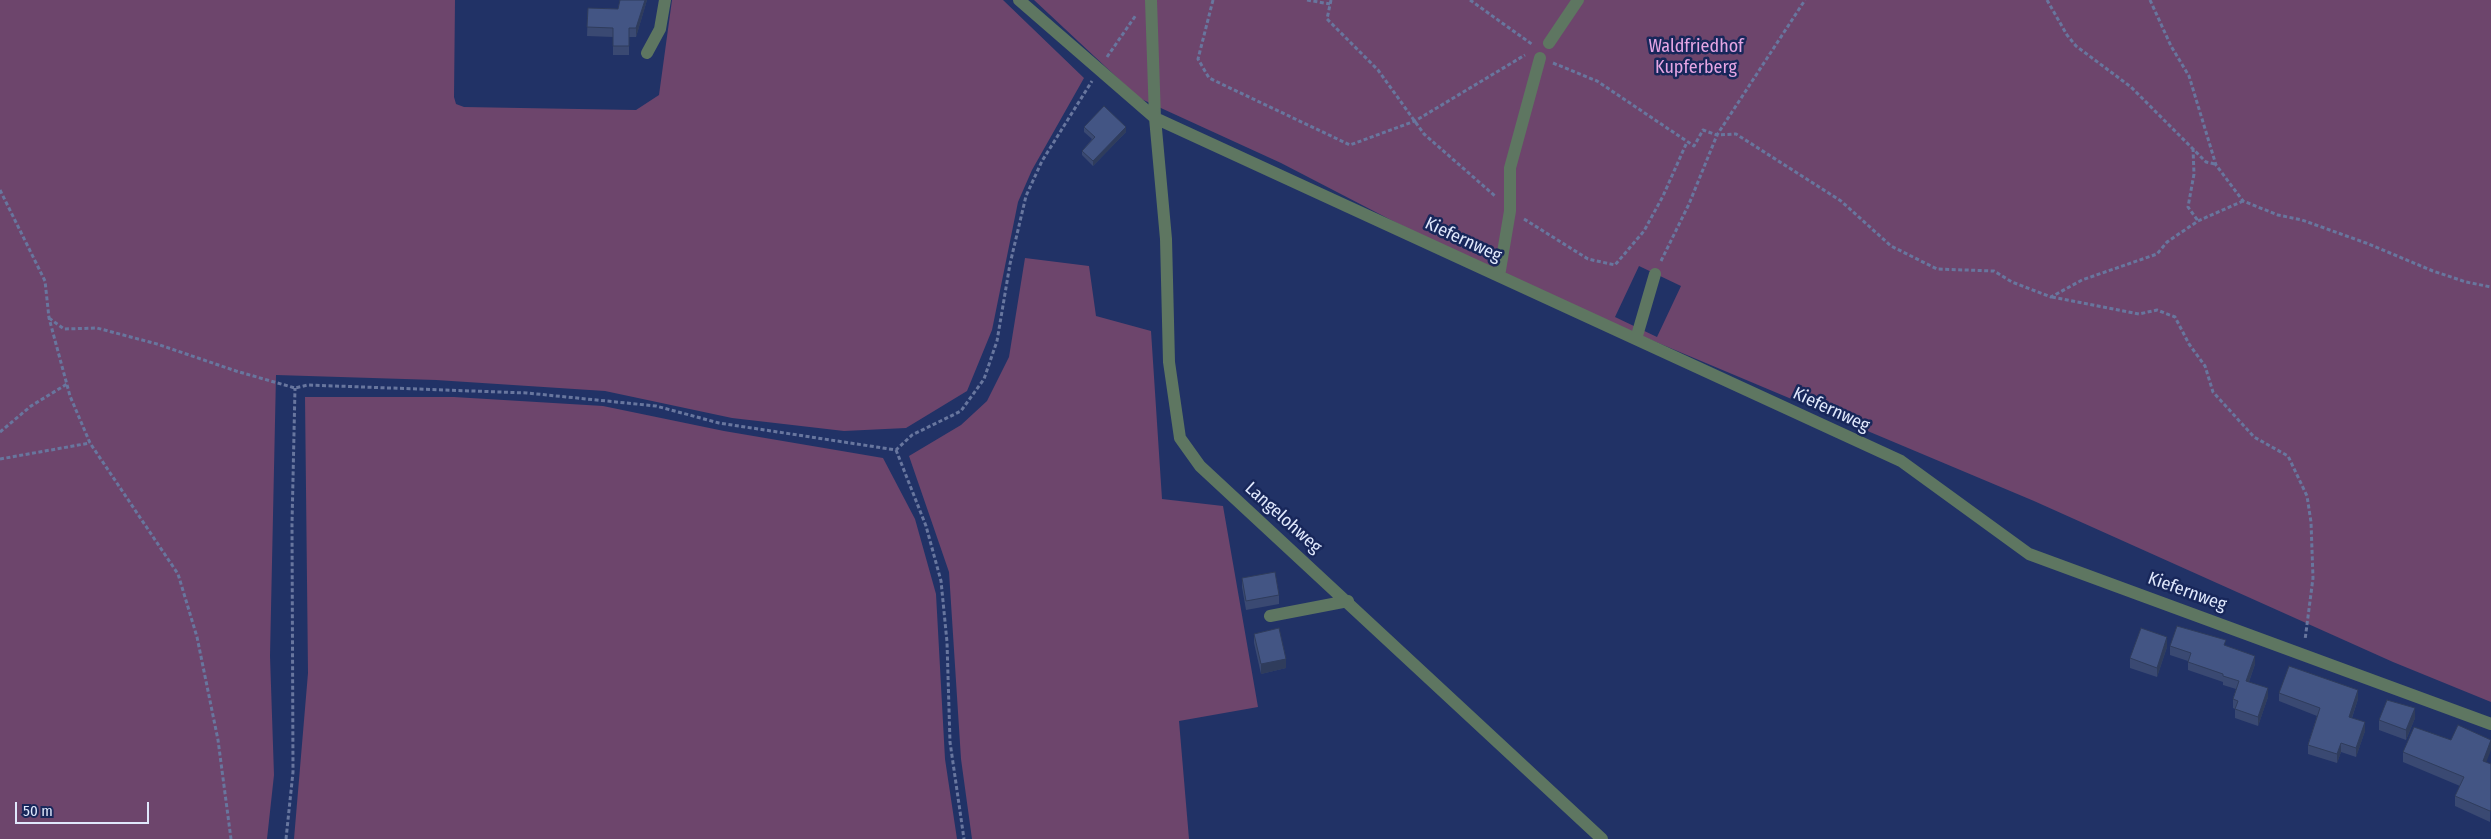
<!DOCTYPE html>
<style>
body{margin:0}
#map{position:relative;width:2491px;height:839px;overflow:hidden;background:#213266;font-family:"Fira Sans Condensed",sans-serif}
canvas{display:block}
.scale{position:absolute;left:15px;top:802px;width:134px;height:22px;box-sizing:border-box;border:2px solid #e0e8fc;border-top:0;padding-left:6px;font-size:15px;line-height:18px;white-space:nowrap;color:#e0e8fc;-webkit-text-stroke:4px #18275a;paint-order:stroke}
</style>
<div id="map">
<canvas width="2491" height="839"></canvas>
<div class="scale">50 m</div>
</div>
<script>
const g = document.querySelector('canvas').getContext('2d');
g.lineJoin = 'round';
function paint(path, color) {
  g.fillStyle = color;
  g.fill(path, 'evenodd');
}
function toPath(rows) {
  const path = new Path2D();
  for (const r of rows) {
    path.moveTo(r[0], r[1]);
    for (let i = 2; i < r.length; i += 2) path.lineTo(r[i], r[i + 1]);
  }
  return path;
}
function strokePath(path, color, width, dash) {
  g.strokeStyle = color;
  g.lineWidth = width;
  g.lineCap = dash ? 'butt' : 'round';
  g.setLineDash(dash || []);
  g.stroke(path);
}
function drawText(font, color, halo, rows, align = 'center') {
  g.font = font + ' "Fira Sans Condensed",sans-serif';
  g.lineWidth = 5;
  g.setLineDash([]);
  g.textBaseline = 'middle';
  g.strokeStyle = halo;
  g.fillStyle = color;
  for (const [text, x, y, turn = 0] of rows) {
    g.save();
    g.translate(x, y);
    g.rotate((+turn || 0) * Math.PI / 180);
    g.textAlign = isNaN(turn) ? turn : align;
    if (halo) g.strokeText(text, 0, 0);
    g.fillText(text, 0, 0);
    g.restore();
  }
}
paint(toPath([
 [0,0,455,0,454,97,456,104,464,107,636,110,659,95,672,0,1003,0,1084,78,1032,170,1018,202,992,330,967,391,906,428,844,431,732,418,605,391,436,380,276,375,270,656,274,775,267,839,0,839],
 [1034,0,2491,0,2491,702,2393,662,2034,501,1499,276,1281,163,1139,98],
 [1639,266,1681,286,1657,337,1615,317],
 [1025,258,1089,266,1096,316,1151,331,1162,499,1223,506,1258,707,1179,721,1189,839,972,839,961,759,949,572,909,456,961,425,987,401,1009,357],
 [305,397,454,397,603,406,724,431,883,458,915,519,936,594,945,759,957,839,294,839,308,673]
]), '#6d456c');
strokePath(toPath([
 [1213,0,1198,59,1209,78,1350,145,1415,121,1525,55],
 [1307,0,1330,4],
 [1331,0,1327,19,1378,70,1424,134,1495,196],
 [1470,0,1533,45],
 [2047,0,2067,35,2076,46,2131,87,2206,162,2215,164],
 [2150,0,2171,46,2189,76,2216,165,2243,201,2278,215,2302,220,2366,243,2433,271,2466,282,2491,287],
 [1107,57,1136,15],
 [1553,63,1597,81,1694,146,1703,130,1717,135,1736,134,1841,201,1891,246,1937,269,1994,271,2012,282,2051,297,2082,280,2157,254,2167,242,2198,221,2243,201],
 [2193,148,2194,174,2188,207,2198,221],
 [0,190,45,281,49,318,70,396,90,443,178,574,197,637,218,740,231,839],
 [1524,219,1588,259,1615,265,1644,231,1663,196,1687,142],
 [1661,261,1689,204,1717,135,1805,0],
 [2052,297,2139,314,2157,310,2175,317,2189,344,2205,366,2213,392,2254,437,2288,456,2307,496,2311,522,2313,578,2305,640],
 [49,318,64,329,97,328,157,344,236,371,295,388,308,385,527,393,656,406,719,423,896,450,912,435,961,411,984,379,997,341,1010,264,1026,196,1042,161,1092,81],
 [0,432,31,406,67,384],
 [896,450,926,526,941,581,947,642,950,742,964,839],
 [0,459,90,443],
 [286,839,293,772,292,524,295,388]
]), '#68769e', 3, [4, 2.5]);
strokePath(toPath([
 [1019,0,1155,118,1901,461,2029,554,2491,724],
 [1151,0,1155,118,1166,239,1169,362,1180,438,1200,466,1602,839],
 [1549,43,1578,0],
 [647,53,660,29,665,0],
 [1499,276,1510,211,1510,168,1540,58],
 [1636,339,1655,274],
 [1270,616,1348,601]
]), '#5e7661', 12);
paint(toPath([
 [620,0,647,0,636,37,629,37,629,55,613,55,613,37,587,36,588,8,618,9],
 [1084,127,1126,132,1093,166,1082,155,1082,151,1092,139,1084,132],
 [1242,578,1279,595,1279,604,1246,610,1242,587],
 [1254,634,1286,668,1261,674,1254,643],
 [2170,646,2226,646,2255,664,2249,682,2268,697,2258,726,2235,718,2235,709,2233,708,2233,699,2236,689,2223,685,2223,682,2188,670,2188,661,2170,655],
 [2167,647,2157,677,2130,668,2130,658],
 [2279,693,2358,699,2352,718,2365,731,2356,757,2341,752,2337,763,2308,754,2308,745,2317,716,2279,701],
 [2415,718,2406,740,2379,730,2379,720],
 [2403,752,2486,762,2491,764,2490,822,2455,806,2455,796,2460,786,2403,762]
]), '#3a4972');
paint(toPath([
 [645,0,647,0,636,37,636,28],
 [1126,127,1126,132,1093,166,1093,161],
 [2167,637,2167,647,2157,677,2157,668],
 [2255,656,2255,664,2246,690,2246,681],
 [1286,659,1286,668,1261,674,1261,664],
 [2268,688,2268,697,2258,726,2258,717],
 [2358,690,2358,699,2349,726,2349,717],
 [2415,708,2415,718,2406,740,2406,730],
 [2365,722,2365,731,2356,757,2356,748],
 [2491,740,2491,750,2483,771,2483,761],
 [2341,743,2341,752,2337,763,2337,754]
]), '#2f3c5c');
const building = toPath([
 [620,0,645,0,636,28,629,28,629,46,613,46,613,28,587,27,588,8,618,9,620,0],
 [1104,106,1126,127,1093,161,1082,151,1095,137,1084,127,1104,106],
 [1275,572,1279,595,1246,601,1242,578,1275,572],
 [2177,626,2226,640,2224,645,2255,656,2246,681,2268,688,2258,717,2235,709,2238,701,2233,699,2239,681,2223,676,2223,674,2188,662,2191,653,2170,646,2177,626],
 [1279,628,1286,659,1261,664,1254,634,1279,628],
 [2141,628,2167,637,2157,668,2130,658,2141,628],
 [2289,666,2358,690,2349,717,2365,722,2356,748,2341,743,2337,754,2308,745,2320,708,2279,693,2289,666],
 [2387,700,2415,708,2406,730,2379,720,2387,700],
 [2458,725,2491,740,2483,761,2491,764,2491,810,2490,811,2455,796,2464,777,2403,752,2414,727,2451,740,2458,725]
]);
paint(building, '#435584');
strokePath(building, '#2f3c5c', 1);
drawText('18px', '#e6a6e4', '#18275a', [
 ["Waldfriedhof",1696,47],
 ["Kupferberg",1696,68]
]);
drawText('18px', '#e0e8fc', '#18275a', [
 ["Kiefernweg",1463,240,25],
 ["Kiefernweg",1831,410,25],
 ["Langelohweg",1283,518,42],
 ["Kiefernweg",2187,592,20]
]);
</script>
